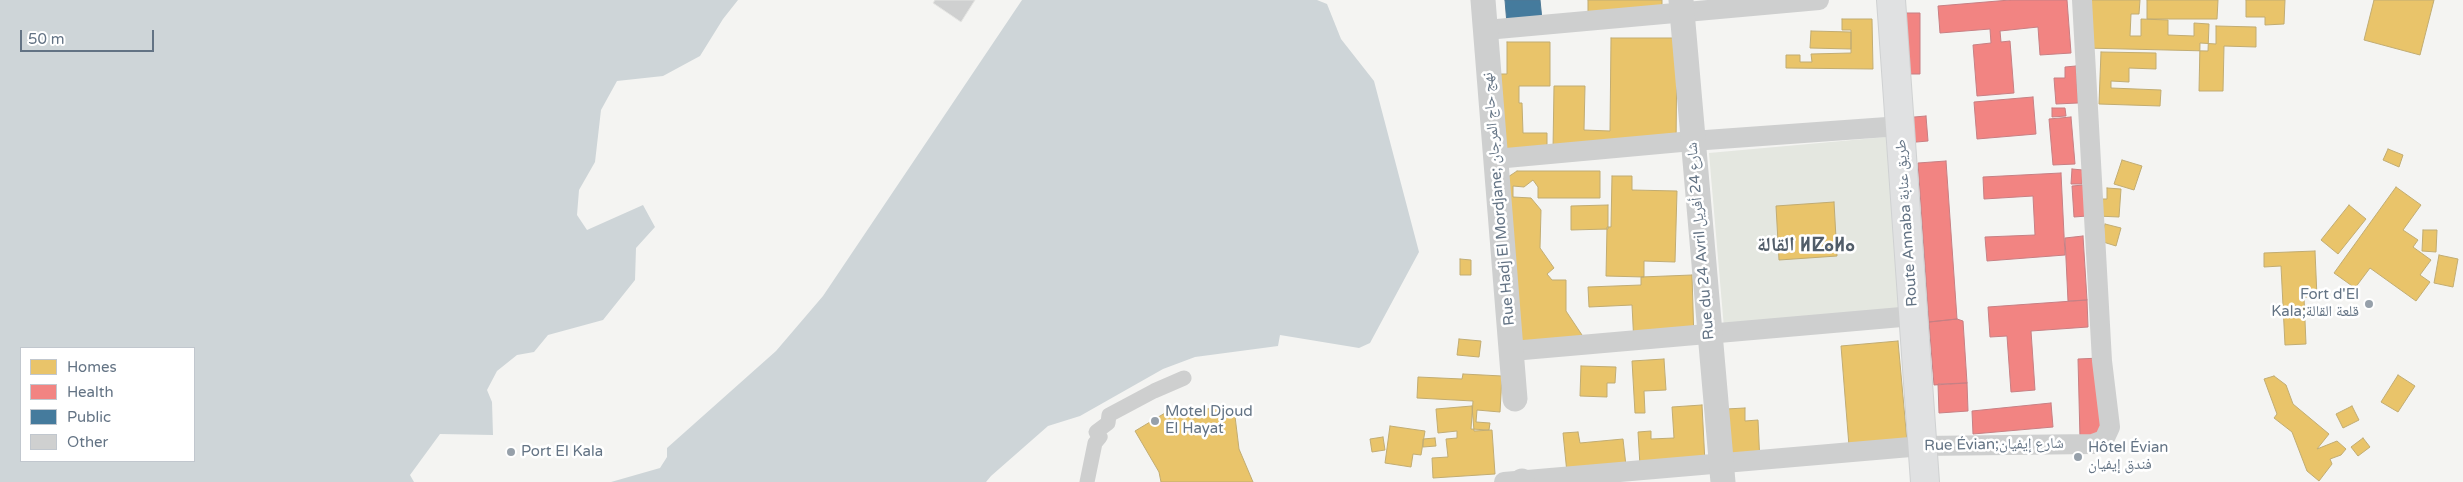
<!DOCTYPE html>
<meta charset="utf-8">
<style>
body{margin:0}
#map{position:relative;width:2463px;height:482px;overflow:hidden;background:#f4f4f2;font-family:"Varela Round",sans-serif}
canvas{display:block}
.legend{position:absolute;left:20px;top:347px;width:175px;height:115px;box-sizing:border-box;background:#fff;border:1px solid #c1c7ce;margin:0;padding:6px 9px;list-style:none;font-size:15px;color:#637384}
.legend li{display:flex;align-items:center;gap:10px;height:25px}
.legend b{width:25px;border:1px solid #c1c7ce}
.scale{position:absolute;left:20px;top:30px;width:134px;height:22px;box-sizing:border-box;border:2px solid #637384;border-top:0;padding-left:6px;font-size:15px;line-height:18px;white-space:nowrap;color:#637384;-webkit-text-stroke:4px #fff;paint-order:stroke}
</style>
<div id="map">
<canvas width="2463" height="482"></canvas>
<ul class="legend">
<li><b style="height:14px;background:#e9c46a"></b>Homes</li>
<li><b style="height:14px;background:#f28482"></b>Health</li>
<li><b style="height:14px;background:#457b9d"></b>Public</li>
<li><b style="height:14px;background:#cfd0d0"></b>Other</li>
</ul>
<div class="scale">50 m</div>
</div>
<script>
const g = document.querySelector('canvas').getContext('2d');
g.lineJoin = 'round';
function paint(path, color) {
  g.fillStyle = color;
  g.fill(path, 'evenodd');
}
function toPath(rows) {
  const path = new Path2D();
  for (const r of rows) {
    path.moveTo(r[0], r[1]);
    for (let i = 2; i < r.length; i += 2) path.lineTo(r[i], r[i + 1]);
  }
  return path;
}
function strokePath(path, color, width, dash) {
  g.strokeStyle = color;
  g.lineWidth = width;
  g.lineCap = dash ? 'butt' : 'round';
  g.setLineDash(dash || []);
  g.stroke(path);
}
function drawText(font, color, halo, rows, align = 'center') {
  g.font = font + ' "Varela Round","Noto Naskh Arabic","Noto Sans Tifinagh",sans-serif';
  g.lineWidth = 5;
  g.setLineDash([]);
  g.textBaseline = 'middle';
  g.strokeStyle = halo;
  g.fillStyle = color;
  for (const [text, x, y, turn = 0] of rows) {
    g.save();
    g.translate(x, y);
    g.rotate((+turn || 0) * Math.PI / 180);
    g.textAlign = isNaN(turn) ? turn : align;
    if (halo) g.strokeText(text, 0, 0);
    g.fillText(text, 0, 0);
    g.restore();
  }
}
paint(toPath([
 [1886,137,1901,313,1724,328,1709,153]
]), '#e4e7e0');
paint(toPath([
 [0,0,738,0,723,19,700,56,663,76,617,81,601,110,595,162,579,190,577,215,587,230,643,205,655,227,636,248,635,280,603,320,548,335,534,352,517,355,497,371,487,390,492,402,493,435,440,434,410,475,414,482,0,482],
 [194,348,194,461,21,461,21,348],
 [1022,0,1317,0,1327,4,1341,39,1374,81,1419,252,1370,343,1359,348,1280,335,1278,346,1195,357,1163,369,1080,416,1048,426,991,476,986,482,611,482,660,468,667,457,667,448,776,351,823,296]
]), '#ced5d8');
const homes = toPath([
 [1588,0,1662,0,1662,20,1588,19,1588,0],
 [2085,0,2140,0,2139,14,2131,14,2130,36,2141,36,2141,19,2168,20,2168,35,2194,36,2194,23,2209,24,2208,51,2084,48,2085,0],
 [2147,0,2218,0,2217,19,2147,19,2147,0],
 [2246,0,2285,0,2284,24,2265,25,2265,17,2246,17,2246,0],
 [2374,0,2434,0,2420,55,2364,40,2374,0],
 [1842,19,1872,19,1873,69,1786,68,1786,55,1800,55,1800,62,1812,62,1811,54,1851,53,1851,30,1842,30,1842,19],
 [2216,26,2256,27,2256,47,2224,46,2223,91,2199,91,2200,43,2216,44,2216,26],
 [1811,31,1851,32,1851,49,1810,48,1811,31],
 [1611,38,1677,38,1676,148,1553,149,1554,86,1585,86,1584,130,1610,131,1611,38],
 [1507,42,1550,42,1550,86,1519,86,1519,103,1522,103,1523,133,1547,133,1547,151,1492,152,1491,74,1507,74,1507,42],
 [2101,52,2156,53,2156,69,2129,68,2129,82,2111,81,2111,88,2161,90,2160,106,2099,104,2101,52],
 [2388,149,2403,155,2399,167,2383,160,2388,149],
 [2122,160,2142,166,2134,190,2114,184,2122,160],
 [1517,171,1600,171,1600,198,1538,198,1538,187,1533,180,1524,187,1513,186,1513,197,1531,198,1541,210,1540,248,1554,268,1547,274,1552,280,1566,280,1566,311,1584,338,1502,343,1508,177,1517,171],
 [1612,176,1632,176,1632,190,1677,191,1675,262,1644,261,1644,277,1606,276,1607,227,1611,227,1612,176],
 [2396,187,2421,205,2403,230,2418,240,2413,247,2431,260,2420,275,2430,282,2416,301,2370,268,2355,288,2334,273,2396,187],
 [2107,188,2121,189,2119,217,2097,216,2098,199,2107,199,2107,188],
 [1834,202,1837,256,1779,260,1776,206,1834,202],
 [1608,205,1608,229,1571,230,1571,206,1608,205],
 [2349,205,2366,219,2338,254,2321,240,2349,205],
 [2105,224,2121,228,2116,246,2100,241,2105,224],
 [2423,230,2437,230,2436,252,2422,251,2423,230],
 [2315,251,2317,297,2304,297,2306,344,2285,345,2281,266,2264,267,2264,253,2315,251],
 [2439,255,2458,259,2453,287,2434,283,2439,255],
 [1460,259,1471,260,1471,275,1460,275,1460,259],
 [1692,275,1694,341,1634,344,1632,305,1589,307,1588,287,1641,285,1641,277,1692,275],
 [1459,339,1481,341,1479,357,1457,355,1459,339],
 [1898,341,1907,441,1849,446,1841,346,1898,341],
 [1664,359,1666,390,1644,391,1645,413,1635,413,1632,361,1664,359],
 [1581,366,1616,367,1615,383,1607,383,1607,397,1580,396,1581,366],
 [1463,374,1502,376,1500,412,1477,410,1476,422,1490,423,1489,430,1471,429,1473,401,1417,398,1418,377,1462,379,1463,374],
 [2398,375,2415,386,2398,412,2381,402,2398,375],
 [2274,376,2286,385,2293,404,2329,434,2317,449,2337,441,2346,449,2341,455,2330,459,2332,464,2319,481,2307,471,2292,432,2274,418,2277,414,2264,379,2274,376],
 [1702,405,1705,463,1640,466,1638,432,1651,431,1651,439,1674,438,1672,407,1702,405],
 [1472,406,1474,431,1492,430,1495,474,1433,478,1432,458,1448,457,1446,439,1457,438,1457,431,1438,433,1436,409,1472,406],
 [2352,406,2359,420,2343,428,2336,414,2352,406],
 [1234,408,1239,449,1253,482,1161,482,1159,472,1135,431,1170,410,1234,408],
 [1745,408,1745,421,1758,420,1760,463,1729,464,1726,409,1745,408],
 [1390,426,1425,431,1421,455,1413,454,1411,467,1385,463,1390,426],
 [1578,432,1580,443,1623,439,1626,466,1567,473,1563,433,1578,432],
 [1383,437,1385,450,1372,452,1370,439,1383,437],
 [1435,438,1436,446,1423,447,1423,439,1435,438],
 [2363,438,2370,447,2358,456,2351,447,2363,438]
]);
paint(homes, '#e9c46a');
strokePath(homes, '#c1ac72', 1);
const health = toPath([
 [2010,0,2067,0,2071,53,2040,55,2038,27,2000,31,2001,42,2010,41,2014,93,1977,96,1973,45,1991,43,1990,29,1940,33,1938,6,2010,0],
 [1900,13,1920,13,1920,74,1899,74,1900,13],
 [2076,66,2078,103,2056,104,2054,78,2065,78,2065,67,2076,66],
 [2033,97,2036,134,1977,139,1974,102,2033,97],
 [2052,108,2065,108,2066,116,2052,117,2052,108],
 [1926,116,1928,141,1905,143,1903,118,1926,116],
 [2071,117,2075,164,2053,165,2049,119,2071,117],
 [1946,161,1957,319,1929,322,1918,163,1946,161],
 [2072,169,2083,170,2082,184,2071,184,2072,169],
 [2061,173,2065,255,1987,261,1985,237,2035,235,2033,196,1984,199,1983,177,2061,173],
 [2084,185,2087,216,2074,217,2072,186,2084,185],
 [2083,236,2087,300,2068,301,2065,238,2083,236],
 [2087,300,2088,327,2031,331,2035,390,2011,392,2007,336,1990,337,1988,307,2087,300],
 [1957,319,1963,321,1967,383,1934,385,1929,322,1957,319],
 [2101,358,2103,437,2080,438,2078,359,2101,358],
 [1967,383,1968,411,1939,413,1938,384,1967,383],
 [2051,403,2053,427,1973,434,1972,411,2051,403]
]);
paint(health, '#f28482');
strokePath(health, '#c77f83', 1);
const public = toPath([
 [1505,0,1540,0,1542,20,1507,24,1505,0]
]);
paint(public, '#457b9d');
strokePath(public, '#4e7996', 1);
const building = toPath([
 [935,0,975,0,961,22,933,3,935,0]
]);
paint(building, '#cfd0d0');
strokePath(building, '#e4e4e2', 1);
const secondary = toPath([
 [1891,0,1925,482]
]);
strokePath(secondary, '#cfd1d2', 30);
strokePath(toPath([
 [1087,482,1095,443,1100,437,1096,432,1108,423,1109,415,1154,391,1184,378]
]), '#cecfcf', 15);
strokePath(toPath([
 [1486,30,1819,0],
 [1495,159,1692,141,1901,126],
 [1512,351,1913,316],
 [1504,482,1922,446,2093,444,2104,440,2110,427,2102,361,2082,0]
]), '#cecfcf', 20);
strokePath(toPath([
 [1483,0,1515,399],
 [1681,0,1723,482],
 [1522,481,1522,482]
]), '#cecfcf', 25);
strokePath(secondary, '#e0e1e2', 28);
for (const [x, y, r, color] of [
 [2369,304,5,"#96a0aa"],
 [1155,421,5,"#96a0aa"],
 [511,452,5,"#96a0aa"],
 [2078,457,5,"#96a0aa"]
]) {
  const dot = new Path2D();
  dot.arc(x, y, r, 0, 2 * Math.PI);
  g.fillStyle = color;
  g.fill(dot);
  strokePath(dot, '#fff', 2);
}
drawText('15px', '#637384', '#fff', [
 ["Rue Hadj El Mordjane; نهج حاج المرجان",1499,199,-95],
 ["Route Annaba طريق عنابة",1907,223,-94],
 ["Rue du 24 Avril شارع 24 أفريل",1701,241,-95],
 ["Rue Évian;شارع إيفيان",1994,445,-1]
]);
drawText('15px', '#637384', '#fff', [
 ["Fort d'El",2359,295,"right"],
 ["Kala;قلعة القالة",2359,312,"right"],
 ["Motel Djoud",1165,412],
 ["El Hayat",1165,429],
 ["Hôtel Évian",2088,448],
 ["فندق إيفيان",2088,465],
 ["Port El Kala",521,452]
], 'left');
drawText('bold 20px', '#515d69', '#fff', [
 ["القالة ⵍⵇⴰⵍⴰ",1806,246]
]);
</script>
